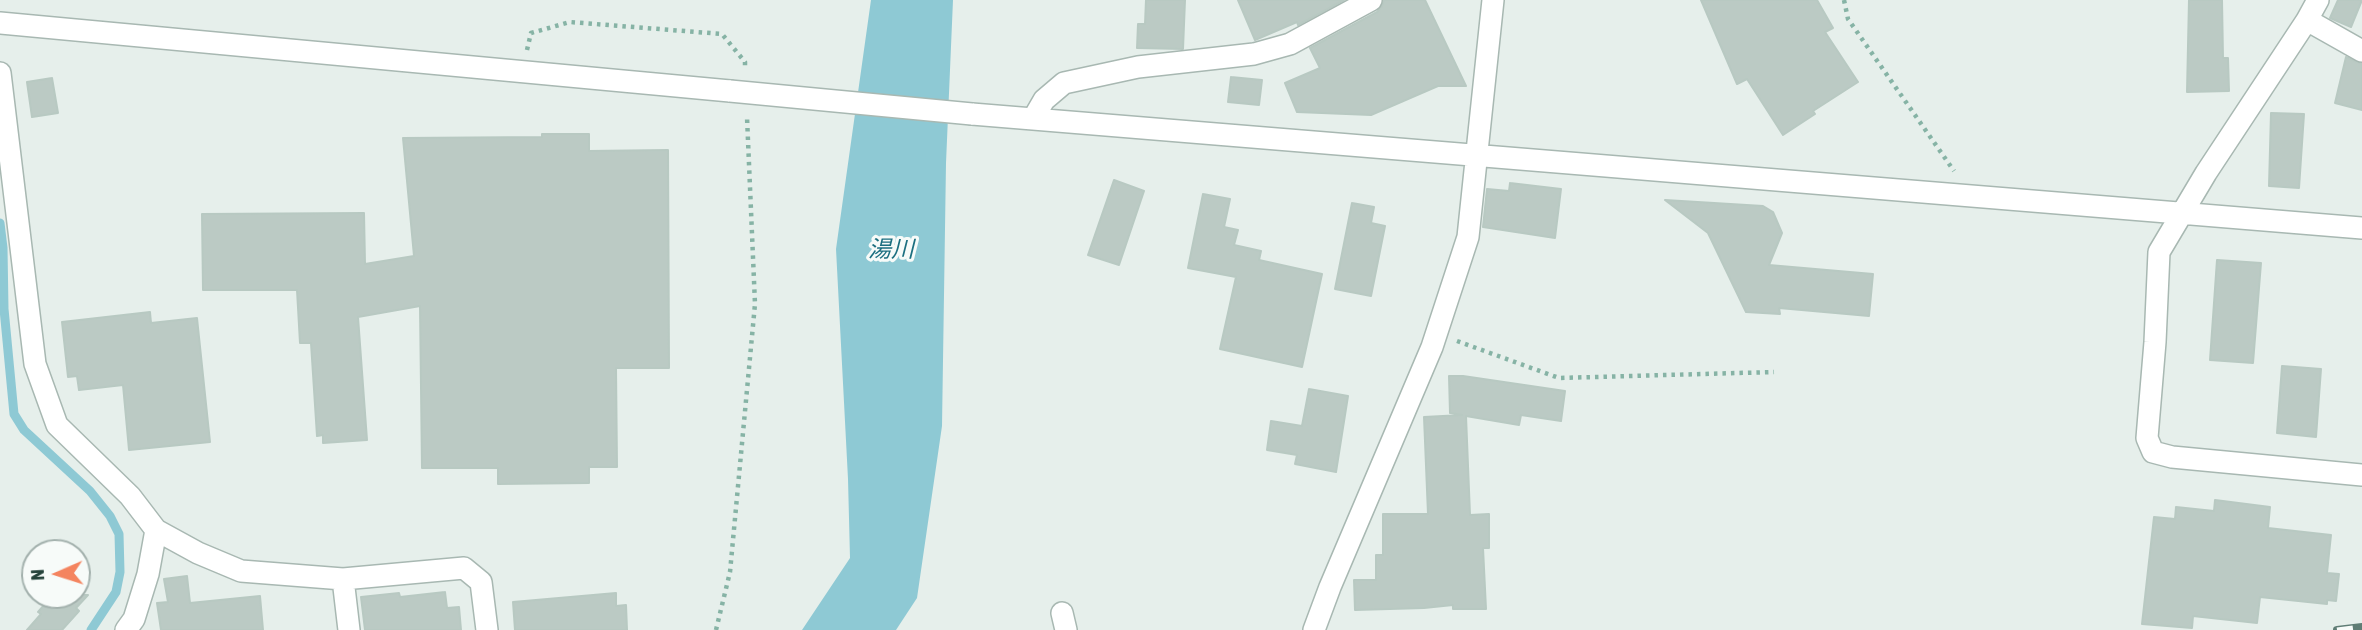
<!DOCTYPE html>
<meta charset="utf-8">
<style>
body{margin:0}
#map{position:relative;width:2362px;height:630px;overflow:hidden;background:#e6efeb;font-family:"Asap Condensed",sans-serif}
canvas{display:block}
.north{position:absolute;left:21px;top:539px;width:70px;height:70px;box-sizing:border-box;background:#f7fbf9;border:2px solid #a3b1ad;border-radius:50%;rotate:267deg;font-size:19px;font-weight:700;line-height:28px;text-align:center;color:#24423a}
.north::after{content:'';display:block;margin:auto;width:24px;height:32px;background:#f4845f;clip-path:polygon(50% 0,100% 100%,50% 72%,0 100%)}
</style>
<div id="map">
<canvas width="2362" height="630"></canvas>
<div class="north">N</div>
</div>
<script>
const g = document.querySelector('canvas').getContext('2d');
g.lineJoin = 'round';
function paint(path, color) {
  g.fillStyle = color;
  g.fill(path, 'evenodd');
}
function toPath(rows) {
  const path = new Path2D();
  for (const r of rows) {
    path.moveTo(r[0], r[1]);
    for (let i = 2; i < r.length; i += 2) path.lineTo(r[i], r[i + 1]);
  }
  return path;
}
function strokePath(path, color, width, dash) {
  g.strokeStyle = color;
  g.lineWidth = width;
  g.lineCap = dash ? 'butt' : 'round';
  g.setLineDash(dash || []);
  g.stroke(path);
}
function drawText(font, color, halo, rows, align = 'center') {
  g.font = font + ' "Asap Condensed","Noto Sans JP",sans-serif';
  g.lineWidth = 6;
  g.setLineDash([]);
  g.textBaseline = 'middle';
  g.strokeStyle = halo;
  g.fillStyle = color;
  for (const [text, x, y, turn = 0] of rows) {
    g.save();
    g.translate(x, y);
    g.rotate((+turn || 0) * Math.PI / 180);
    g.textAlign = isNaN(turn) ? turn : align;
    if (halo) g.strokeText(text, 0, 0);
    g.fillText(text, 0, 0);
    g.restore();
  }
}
paint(toPath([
 [871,0,953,0,946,163,942,426,917,598,896,630,802,630,850,558,848,479,836,249]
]), '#8ec9d4');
strokePath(toPath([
 [0,223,3,248,4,309,14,414,24,430,90,491,110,516,119,534,120,572,116,592,91,630]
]), '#8ec9d4', 9);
const building = toPath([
 [1146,0,1185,0,1183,49,1137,48,1138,24,1145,24,1146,0],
 [1238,0,1344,0,1298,25,1297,22,1255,40,1238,0],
 [1384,0,1425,0,1466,86,1438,86,1371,115,1297,112,1285,83,1320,68,1310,48,1377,12,1382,6,1384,0],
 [1701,0,1817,0,1833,28,1825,32,1858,82,1813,111,1815,114,1783,135,1747,79,1737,84,1701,0],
 [2189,0,2222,0,2223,58,2228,58,2229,91,2187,92,2189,0],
 [2338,0,2362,0,2351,27,2330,18,2338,0],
 [2346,57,2362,64,2362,110,2335,103,2346,57],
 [1231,77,1262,80,1259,105,1228,102,1231,77],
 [52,78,58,113,32,117,27,82,52,78],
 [2271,113,2304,114,2299,188,2269,186,2271,113],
 [542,134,589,134,589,151,668,150,669,368,616,368,617,467,589,467,589,483,498,484,498,468,422,468,420,306,358,317,367,440,323,443,323,435,317,436,311,343,300,343,297,290,203,290,202,214,364,213,365,264,414,256,403,138,542,137,542,134],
 [1114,180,1144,191,1119,265,1088,255,1114,180],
 [1510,183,1561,189,1555,238,1483,227,1487,189,1509,191,1510,183],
 [1203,194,1230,199,1224,227,1238,230,1234,245,1261,251,1259,260,1322,274,1302,367,1220,349,1236,277,1188,268,1203,194],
 [1665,200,1763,206,1773,212,1782,233,1769,265,1873,274,1869,316,1779,308,1780,314,1746,312,1708,233,1665,200],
 [1352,203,1374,207,1371,223,1385,226,1371,296,1335,289,1352,203],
 [2217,260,2261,263,2253,363,2210,360,2217,260],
 [150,312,151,323,197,318,210,442,129,450,123,385,79,390,77,376,68,377,62,322,150,312],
 [2282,366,2321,369,2316,437,2277,433,2282,366],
 [1449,376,1463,376,1565,391,1561,421,1521,415,1519,425,1466,416,1470,515,1489,514,1489,548,1483,548,1486,609,1453,609,1453,605,1424,608,1355,610,1354,580,1376,580,1376,555,1383,555,1383,514,1428,514,1424,417,1462,415,1450,413,1449,376],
 [1309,389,1348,396,1336,472,1295,464,1297,455,1267,450,1271,421,1302,426,1309,389],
 [2215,500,2270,507,2268,528,2331,535,2327,573,2339,574,2336,601,2327,600,2327,604,2260,597,2257,623,2193,616,2192,628,2142,624,2154,517,2175,519,2176,507,2214,511,2215,500],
 [187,576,190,603,260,596,263,630,161,630,157,603,168,602,164,579,187,576],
 [445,592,447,608,459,607,461,630,365,630,361,597,399,593,400,597,445,592],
 [616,593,616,606,626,605,627,630,515,630,513,602,616,593],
 [53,595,88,595,76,608,79,611,62,630,27,630,41,614,38,612,53,595]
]);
paint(building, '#bbcac4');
strokePath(building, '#b8c9c2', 2);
const minor = toPath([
 [2318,0,2307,20,2206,173,2159,252,2155,342,2147,438,2153,452,2172,457,2362,475],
 [2307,20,2362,51],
 [0,23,730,91],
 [0,73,35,364,57,425,130,496,156,530,198,553,241,571,343,579,464,568,481,582,487,630],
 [972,114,2362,228],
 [1033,119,1044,100,1064,83,1138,67,1254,54,1290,44,1371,0],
 [343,579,349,630],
 [1062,613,1066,630],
 [126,630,134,619,148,574,156,530],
 [1314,630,1330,587,1432,347,1468,237,1493,0]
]);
strokePath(minor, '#a8b8b2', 24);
strokePath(toPath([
 [1844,0,1848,19,1954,171],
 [527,50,531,33,570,22,722,34,745,62,745,70],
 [1457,341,1559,378,1774,372],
 [716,630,730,572,755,304,747,117]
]), '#86b3a5', 4.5, [3.5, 5]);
strokePath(minor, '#fff', 21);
const rail = toPath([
 [2337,630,2362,627]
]);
strokePath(rail, '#5f7d75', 8);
strokePath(rail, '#f7fbf9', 5, [16]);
const minorBridge = toPath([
 [730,91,972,114]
]);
strokePath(minorBridge, '#a8b8b2', 24, []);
strokePath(minorBridge, '#fff', 21);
drawText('italic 23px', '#1c6f80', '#f7fbf9', [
 ["湯川",891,250]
]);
</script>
